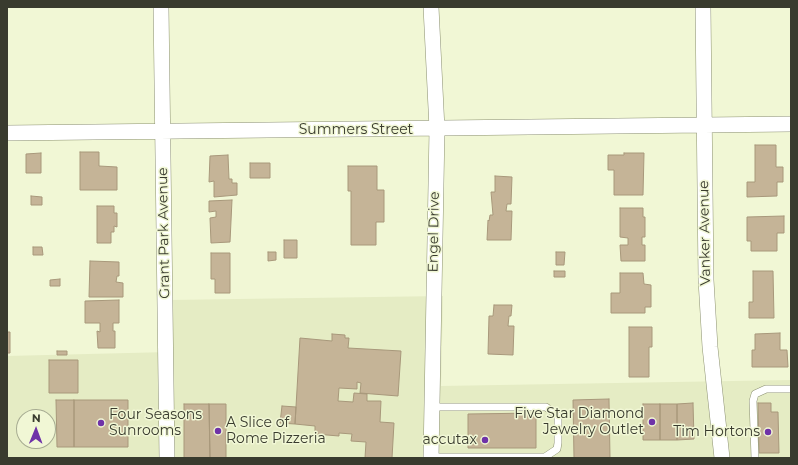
<!DOCTYPE html>
<style>
body{margin:0}
#map{position:relative;width:798px;height:465px;overflow:hidden;background:#f1f7d5;font-family:Montserrat,sans-serif}
canvas{display:block}
.frame{position:absolute;inset:0;border:8px solid #393b2e;pointer-events:none}
.north{position:absolute;left:16px;top:409px;width:40px;height:40px;box-sizing:border-box;background:#f1f7d5;border:1px solid #a7ac92;border-radius:50%;rotate:1deg;font-size:11px;font-weight:700;line-height:16px;text-align:center;color:#393b2e}
.north::after{content:'';display:block;margin:auto;width:14px;height:18px;background:#6f32a8;clip-path:polygon(50% 0,100% 100%,50% 72%,0 100%)}
</style>
<div id="map">
<canvas width="798" height="465"></canvas>
<div class="frame"></div>
<div class="north">N</div>
</div>
<script>
const g = document.querySelector('canvas').getContext('2d');
g.lineJoin = 'round';
function paint(path, color) {
  g.fillStyle = color;
  g.fill(path, 'evenodd');
}
function toPath(rows) {
  const path = new Path2D();
  for (const r of rows) {
    path.moveTo(r[0], r[1]);
    for (let i = 2; i < r.length; i += 2) path.lineTo(r[i], r[i + 1]);
  }
  return path;
}
function strokePath(path, color, width, dash) {
  g.strokeStyle = color;
  g.lineWidth = width;
  g.lineCap = dash ? 'butt' : 'round';
  g.setLineDash(dash || []);
  g.stroke(path);
}
function drawText(font, color, halo, rows, align = 'center') {
  g.font = font + ' Montserrat,sans-serif';
  g.lineWidth = 3;
  g.setLineDash([]);
  g.textBaseline = 'middle';
  g.strokeStyle = halo;
  g.fillStyle = color;
  for (const [text, x, y, turn = 0] of rows) {
    g.save();
    g.translate(x, y);
    g.rotate((+turn || 0) * Math.PI / 180);
    g.textAlign = isNaN(turn) ? turn : align;
    if (halo) g.strokeText(text, 0, 0);
    g.fillText(text, 0, 0);
    g.restore();
  }
}
paint(toPath([
 [443,296,441,386,791,380,791,458,7,458,7,356,169,352,170,300],
 [24,417,48,417,48,441,24,441]
]), '#e5ecc4');
const building = toPath([
 [755,145,776,145,776,167,783,167,783,182,777,182,777,196,747,197,747,182,755,182,755,145],
 [80,152,99,152,99,166,117,167,117,190,80,190,80,152],
 [41,153,41,173,26,173,26,154,41,153],
 [624,153,644,153,643,195,614,195,614,170,608,170,608,155,624,155,624,153],
 [228,155,229,179,232,179,232,183,237,183,237,195,214,197,214,181,209,182,210,156,228,155],
 [250,163,270,163,270,178,250,178,250,163],
 [348,166,377,166,377,190,384,190,384,222,376,222,376,245,351,245,351,191,348,191,348,166],
 [495,176,512,177,511,204,507,204,506,211,512,211,511,240,487,240,488,220,489,221,490,215,493,215,491,192,495,192,495,176],
 [31,196,42,197,42,205,31,205,31,196],
 [232,200,230,242,211,243,210,218,216,217,216,211,209,212,209,201,232,200],
 [97,206,114,206,114,213,117,213,117,227,114,226,114,232,111,232,111,243,97,243,97,206],
 [620,208,643,208,643,217,645,217,645,237,642,237,642,245,645,245,645,261,621,261,620,245,628,245,628,238,620,237,620,208],
 [784,216,784,233,777,233,777,251,751,251,751,241,747,241,747,217,784,216],
 [284,240,297,240,297,258,284,258,284,240],
 [33,247,42,247,43,255,33,255,33,247],
 [268,252,276,252,276,260,268,261,268,252],
 [556,252,565,252,564,265,556,265,556,252],
 [211,253,230,253,230,293,215,293,215,279,211,279,211,253],
 [90,261,119,262,119,276,117,276,116,282,123,283,123,297,89,297,90,261],
 [554,271,565,271,565,277,554,277,554,271],
 [753,271,773,271,774,318,749,318,749,302,753,302,753,271],
 [620,273,643,273,644,284,651,285,651,307,645,307,645,313,611,313,611,293,620,293,620,273],
 [60,279,60,286,50,286,50,280,60,279],
 [119,300,119,323,113,323,113,331,115,331,115,348,98,348,97,331,100,332,100,323,85,323,85,301,119,300],
 [494,305,512,305,511,316,509,316,508,326,514,326,513,355,488,354,489,316,493,316,494,305],
 [629,327,652,327,652,347,649,347,649,377,629,377,629,327],
 [7,332,10,332,10,353,7,353,7,332],
 [780,333,780,350,787,350,788,367,752,367,752,350,755,350,755,334,780,333],
 [332,334,345,335,345,338,349,338,348,348,401,351,398,396,360,393,361,383,357,382,357,389,339,388,338,401,353,402,354,393,367,394,367,401,381,401,380,422,394,423,392,458,365,458,366,442,351,441,352,434,339,433,339,436,315,434,315,426,295,424,300,338,332,341,332,334],
 [57,351,67,351,67,355,57,355,57,351],
 [49,360,78,360,78,393,49,393,49,360],
 [609,399,610,458,574,458,573,400,609,399],
 [56,400,74,400,74,447,57,447,56,400],
 [74,400,128,400,128,447,74,447,74,400],
 [693,403,694,439,677,440,677,404,693,403],
 [758,403,771,403,771,412,778,412,779,453,759,453,758,403],
 [184,404,209,404,210,458,184,458,184,404],
 [209,404,226,404,226,458,210,458,209,404],
 [643,404,660,404,660,440,643,440,643,404],
 [660,404,677,404,677,440,660,440,660,404],
 [282,406,296,407,295,424,280,423,282,406],
 [536,413,536,448,468,448,468,414,536,413]
]);
paint(building, '#c5b497');
strokePath(building, '#a8987b', 1);
const service = toPath([
 [431,457,545,457,557,449,558,443,558,416,546,407,432,407],
 [755,458,753,401,755,394,766,389,791,389]
]);
const minor = toPath([
 [161,7,167,458],
 [703,7,706,280,710,347,722,458],
 [7,133,791,124],
 [431,458,437,129,431,7]
]);
strokePath(service, '#8c9172', 8);
strokePath(minor, '#8c9172', 16);
strokePath(service, '#fff', 7);
strokePath(minor, '#fff', 15);
for (const [x, y, r, color] of [
 [652,422,4,"#6f32a8"],
 [101,423,4,"#6f32a8"],
 [218,431,4,"#6f32a8"],
 [768,432,4,"#6f32a8"],
 [485,440,4,"#6f32a8"]
]) {
  const dot = new Path2D();
  dot.arc(x, y, r, 0, 2 * Math.PI);
  g.fillStyle = color;
  g.fill(dot);
  strokePath(dot, '#f1f7d5', 1.5);
}
drawText('14px', '#393b2e', '#f1f7d5', [
 ["Summers Street",356,130],
 ["Engel Drive",434,232,-89],
 ["Grant Park Avenue",164,233,-91],
 ["Vanker Avenue",705,233,-91]
]);
drawText('14px', '#393b2e', '#f1f7d5', [
 ["Five Star Diamond",644,414],
 ["Jewelry Outlet",644,430],
 ["Four Seasons",109,415,"left"],
 ["Sunrooms",109,431,"left"],
 ["A Slice of",226,423,"left"],
 ["Rome Pizzeria",226,439,"left"],
 ["Tim Hortons",760,432],
 ["accutax",477,440]
], 'right');
</script>
